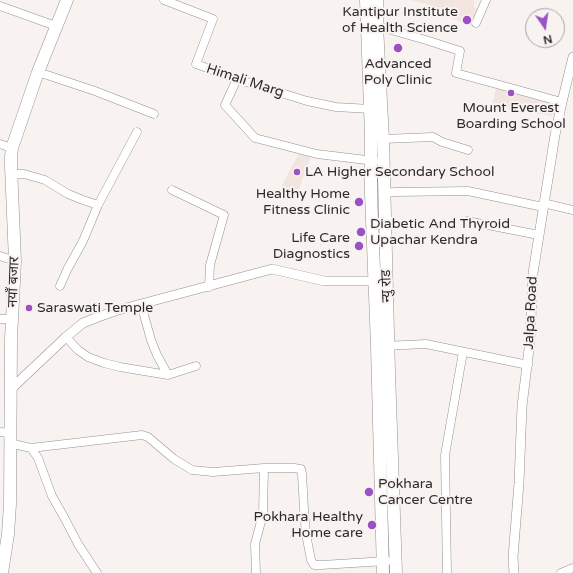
<!DOCTYPE html>
<meta charset="utf-8">
<style>
body{margin:0}
#map{position:relative;width:573px;height:573px;overflow:hidden;background:#f8f3f1;font-family:"Varela Round",sans-serif}
canvas{display:block}
.north{position:absolute;left:525px;top:8px;width:40px;height:40px;box-sizing:border-box;background:#f8f3f1;border:1px solid #a7a3a2;border-radius:50%;rotate:167deg;font-size:11px;font-weight:700;line-height:16px;text-align:center;color:#2d2b2b}
.north::after{content:'';display:block;margin:auto;width:14px;height:18px;background:#9a51c3;clip-path:polygon(50% 0,100% 100%,50% 72%,0 100%)}
</style>
<div id="map">
<canvas width="573" height="573"></canvas>
<div class="north">N</div>
</div>
<script>
const g = document.querySelector('canvas').getContext('2d');
g.lineJoin = 'round';
function paint(path, color) {
  g.fillStyle = color;
  g.fill(path, 'evenodd');
}
function toPath(rows) {
  const path = new Path2D();
  for (const r of rows) {
    path.moveTo(r[0], r[1]);
    for (let i = 2; i < r.length; i += 2) path.lineTo(r[i], r[i + 1]);
  }
  return path;
}
function strokePath(path, color, width, dash) {
  g.strokeStyle = color;
  g.lineWidth = width;
  g.lineCap = dash ? 'butt' : 'round';
  g.setLineDash(dash || []);
  g.stroke(path);
}
function drawText(font, color, halo, rows, align = 'center') {
  g.font = font + ' "Varela Round","Noto Sans Devanagari",sans-serif';
  g.lineWidth = 4;
  g.setLineDash([]);
  g.textBaseline = 'middle';
  g.strokeStyle = halo;
  g.fillStyle = color;
  for (const [text, x, y, turn = 0] of rows) {
    g.save();
    g.translate(x, y);
    g.rotate((+turn || 0) * Math.PI / 180);
    g.textAlign = isNaN(turn) ? turn : align;
    if (halo) g.strokeText(text, 0, 0);
    g.fillText(text, 0, 0);
    g.restore();
  }
}
paint(toPath([
 [411,0,474,0,474,8,481,9,473,27,440,13,439,8],
 [497,85,556,101,552,116,517,110,492,104],
 [299,153,311,156,297,194,281,187]
]), '#f2e5e0');
const minor = toPath([
 [164,0,213,19,196,64,237,79,307,101,336,107,370,109],
 [0,6,56,26],
 [476,23,486,0],
 [377,26,426,40,460,51,456,73,562,102],
 [38,72,95,91,154,114],
 [237,79,225,105,255,138,317,154,375,161],
 [383,139,433,137,442,142,468,150],
 [0,144,12,148],
 [11,174,24,174,45,180,68,194,83,200,98,205],
 [172,190,224,215,210,265,209,287],
 [384,193,395,192,468,191,543,207],
 [543,203,573,210],
 [467,221,539,235],
 [0,256,15,261],
 [60,286,67,270,83,241,98,205,137,132],
 [141,304,151,340,157,355,168,375],
 [0,319,12,319],
 [66,337,78,350,88,357,104,363,120,367,168,375,196,366],
 [384,346,426,344,528,365],
 [0,432,10,433],
 [9,443,31,448,142,435,148,437,174,459,192,470,213,472,264,468,294,468,301,469,302,474,304,509,306,534,311,560,314,565,321,565,387,561],
 [31,448,38,458,52,496,65,519,78,544,97,573],
 [256,573,255,544,263,514,264,468],
 [447,573,445,455,463,352],
 [561,573,573,568]
]);
const tertiary = toPath([
 [11,389,66,337,83,323,98,317,115,311,272,269,324,281,381,281],
 [514,573,513,557,519,483,522,406,530,341,533,273,555,135,562,102,573,57]
]);
const primary = toPath([
 [366,0,371,135,371,194,377,346,383,573],
 [377,0,377,26,383,139,389,372,396,573],
 [2,573,8,534,10,504,11,339,15,261,11,166,11,156,12,148,38,72,67,0]
]);
strokePath(minor, '#95918f', 9);
strokePath(tertiary, '#95918f', 10);
strokePath(primary, '#95918f', 13);
strokePath(minor, '#fff', 8);
strokePath(tertiary, '#fff', 9);
strokePath(primary, '#fff', 12);
for (const [x, y, r, color] of [
 [467,20,5,"#9a51c3"],
 [398,48,5,"#9a51c3"],
 [511,93,4,"#9a51c3"],
 [297,172,4,"#9a51c3"],
 [359,202,5,"#9a51c3"],
 [361,232,5,"#9a51c3"],
 [359,246,5,"#9a51c3"],
 [29,308,4,"#9a51c3"],
 [369,492,5,"#9a51c3"],
 [372,525,5,"#9a51c3"]
]) {
  const dot = new Path2D();
  dot.arc(x, y, r, 0, 2 * Math.PI);
  g.fillStyle = color;
  g.fill(dot);
  strokePath(dot, '#f8f3f1', 1.5);
}
drawText('14px', '#2d2b2b', '#f8f3f1', [
 ["Kantipur Institute",458,12],
 ["of Health Science",458,28],
 ["Advanced",398,64,"center"],
 ["Poly Clinic",398,80,"center"],
 ["Mount Everest",511,108,"center"],
 ["Boarding School",511,124,"center"],
 ["LA Higher Secondary School",305,172,"left"],
 ["Healthy Home",350,194],
 ["Fitness Clinic",350,210],
 ["Diabetic And Thyroid",370,224,"left"],
 ["Upachar Kendra",370,240,"left"],
 ["Life Care",350,238],
 ["Diagnostics",350,254],
 ["Saraswati Temple",37,308,"left"],
 ["Pokhara",378,484,"left"],
 ["Cancer Centre",378,500,"left"],
 ["Pokhara Healthy",363,517],
 ["Home care",363,533]
], 'right');
drawText('14px', '#2d2b2b', '#f8f3f1', [
 ["Himali Marg",245,81,18],
 ["नयाँ बजार",14,282,-88],
 ["न्यु रोड",387,286,-92],
 ["Jalpa Road",531,313,-87]
]);
</script>
